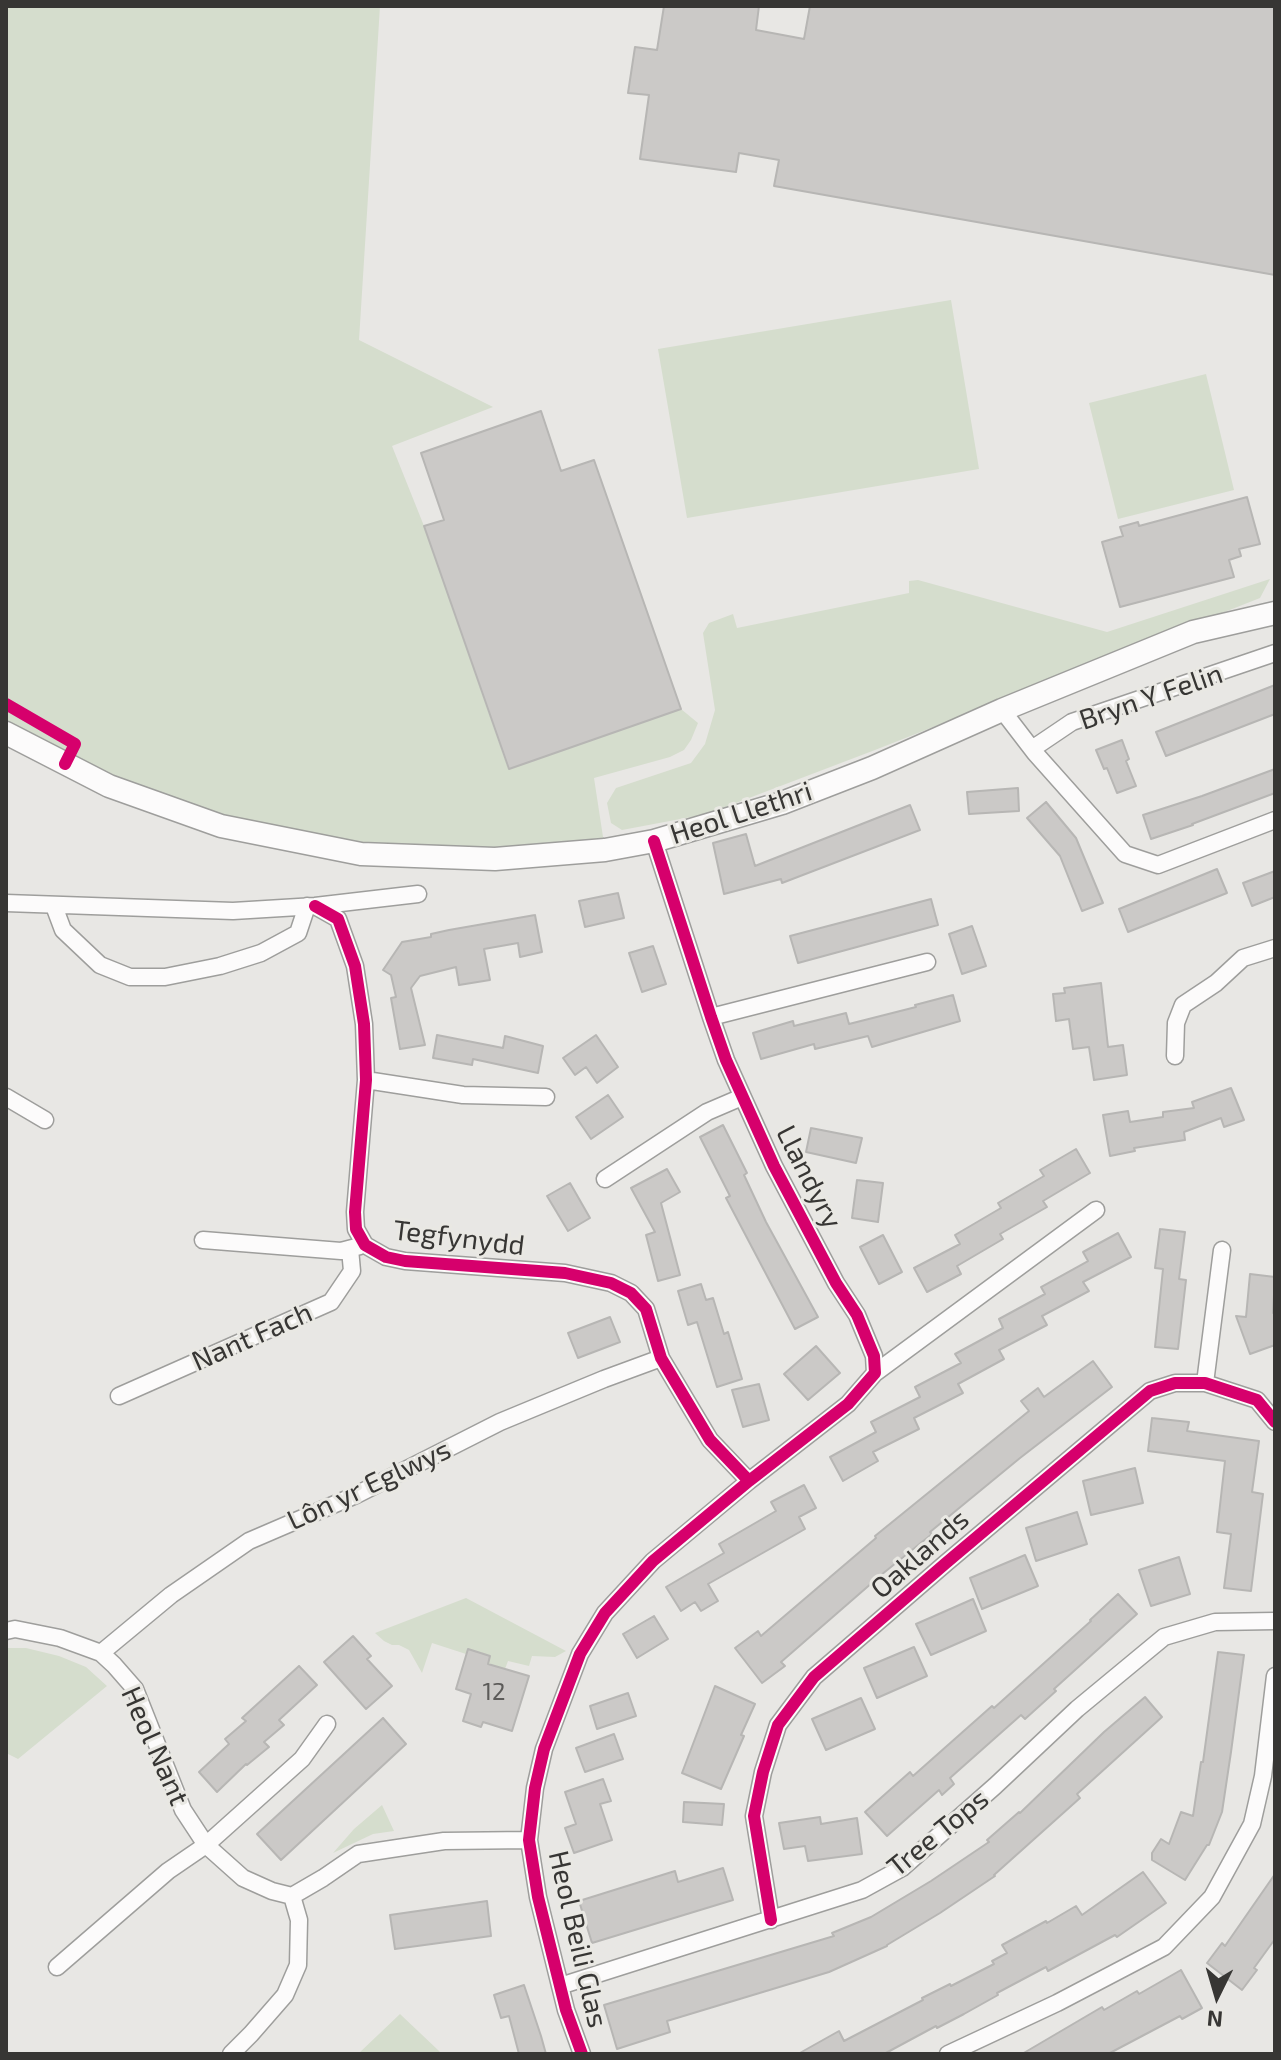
<!DOCTYPE html>
<meta charset="utf-8">
<style>
body{margin:0}
#map{position:relative;width:1281px;height:2060px;overflow:hidden;background:#e8e7e4;font-family:"Exo 2",sans-serif}
canvas{display:block}
.frame{position:absolute;inset:0;border:8px solid #373634;pointer-events:none}
.north{position:absolute;left:1177px;top:1956px;width:80px;height:80px;-webkit-text-stroke:6px #e9e8e3;paint-order:stroke;rotate:185deg;font-size:22px;font-weight:700;line-height:32px;text-align:center;color:#373634}
.north::after{content:'';display:block;margin:auto;width:28px;height:36px;background:#373634;clip-path:polygon(50% 0,100% 100%,50% 72%,0 100%)}
</style>
<div id="map">
<canvas width="1281" height="2060"></canvas>
<div class="frame"></div>
<div class="north">N</div>
</div>
<script>
const g = document.querySelector('canvas').getContext('2d');
g.lineJoin = 'round';
function paint(path, color) {
  g.fillStyle = color;
  g.fill(path, 'evenodd');
}
function toPath(rows) {
  const path = new Path2D();
  for (const r of rows) {
    path.moveTo(r[0], r[1]);
    for (let i = 2; i < r.length; i += 2) path.lineTo(r[i], r[i + 1]);
  }
  return path;
}
function strokePath(path, color, width, dash) {
  g.strokeStyle = color;
  g.lineWidth = width;
  g.lineCap = dash ? 'butt' : 'round';
  g.setLineDash(dash || []);
  g.stroke(path);
}
function drawText(font, color, halo, rows, align = 'center') {
  g.font = font + ' "Exo 2",sans-serif';
  g.lineWidth = 6;
  g.setLineDash([]);
  g.textBaseline = 'middle';
  g.strokeStyle = halo;
  g.fillStyle = color;
  for (const [text, x, y, turn = 0] of rows) {
    g.save();
    g.translate(x, y);
    g.rotate((+turn || 0) * Math.PI / 180);
    g.textAlign = isNaN(turn) ? turn : align;
    if (halo) g.strokeText(text, 0, 0);
    g.fillText(text, 0, 0);
    g.restore();
  }
}
paint(toPath([
 [6,6,380,6,359,340,493,407,392,446,424,526,508,768,681,709,698,723,691,740,684,750,670,757,594,778,605,850,495,859,221,826,6,733],
 [951,300,979,469,687,518,658,349],
 [1206,374,1234,490,1118,519,1089,403],
 [1270,579,1260,598,875,750,707,814,622,830,611,823,607,803,616,788,691,763,705,744,715,710,703,633,709,623,733,614,737,628,909,593,909,581,918,580,1107,632],
 [466,1598,566,1651,555,1657,532,1656,529,1666,508,1661,505,1669,488,1664,489,1655,468,1649,466,1654,432,1643,422,1673,409,1650,399,1645,392,1645,384,1641,375,1633],
 [6,1648,26,1648,59,1656,86,1667,107,1686,18,1759,6,1753],
 [382,1805,394,1831,373,1834,333,1853,354,1829],
 [400,2014,438,2050,442,2054,358,2054]
]), '#d5ddcd');
const building = toPath([
 [664,6,759,6,756,30,804,39,810,6,1275,6,1275,275,774,186,779,160,739,153,736,172,640,159,649,95,628,93,635,47,657,50,664,6],
 [541,411,561,471,594,460,681,709,509,769,424,526,444,520,421,453,541,411],
 [1247,497,1260,544,1239,549,1241,556,1229,560,1234,577,1120,607,1102,542,1123,536,1120,527,1138,522,1139,526,1247,497],
 [1275,685,1275,714,1166,756,1156,732,1275,685],
 [1122,740,1129,759,1126,761,1136,786,1117,793,1107,768,1104,769,1096,750,1122,740],
 [1275,769,1275,793,1192,824,1193,825,1151,839,1143,815,1202,796,1275,769],
 [1018,788,1019,811,969,814,967,792,1018,788],
 [1046,802,1076,838,1103,903,1082,911,1060,856,1027,818,1046,802],
 [910,805,920,830,782,883,781,879,724,894,713,843,746,834,755,866,910,805],
 [1217,869,1227,893,1128,932,1119,909,1217,869],
 [1275,871,1275,897,1252,906,1243,883,1275,871],
 [618,893,624,918,585,927,579,901,618,893],
 [931,899,938,925,798,963,790,936,931,899],
 [535,915,542,952,520,957,518,943,484,949,490,980,459,985,456,967,420,976,411,988,425,1045,400,1049,391,998,396,997,391,975,383,970,402,942,431,937,431,934,449,930,535,915],
 [972,926,986,966,962,974,949,934,972,926],
 [653,946,666,984,642,992,629,953,653,946],
 [1101,983,1108,1047,1123,1045,1127,1075,1094,1080,1089,1047,1073,1049,1069,1019,1056,1021,1053,994,1065,993,1064,988,1101,983],
 [953,995,960,1021,872,1047,868,1036,815,1049,814,1044,761,1059,753,1033,793,1021,794,1026,846,1013,849,1024,916,1007,915,1005,953,995],
 [437,1035,503,1048,505,1036,543,1046,538,1073,473,1059,472,1065,433,1058,437,1035],
 [596,1035,618,1067,597,1083,586,1067,575,1075,563,1058,596,1035],
 [1231,1088,1244,1120,1224,1127,1221,1118,1184,1132,1185,1140,1134,1148,1135,1151,1110,1156,1103,1115,1128,1111,1130,1122,1163,1117,1163,1112,1194,1108,1192,1102,1231,1088],
 [608,1095,623,1117,591,1139,576,1117,608,1095],
 [723,1125,747,1173,744,1175,766,1222,818,1317,795,1329,726,1198,730,1196,700,1137,723,1125],
 [811,1128,862,1138,856,1163,806,1152,811,1128],
 [1076,1149,1090,1173,1043,1201,1047,1207,1000,1234,1003,1239,957,1266,961,1274,927,1292,914,1268,960,1244,955,1235,1001,1208,998,1203,1044,1176,1040,1170,1076,1149],
 [667,1169,680,1192,661,1203,680,1275,658,1281,646,1235,655,1232,631,1188,667,1169],
 [857,1180,883,1183,878,1222,852,1218,857,1180],
 [570,1183,590,1218,568,1231,547,1196,570,1183],
 [1160,1229,1185,1232,1179,1279,1186,1280,1178,1349,1155,1347,1163,1269,1155,1268,1160,1229],
 [1118,1233,1131,1257,1083,1282,1089,1291,1042,1316,1047,1325,999,1350,1004,1359,958,1384,963,1393,914,1418,919,1429,873,1452,878,1461,843,1481,830,1457,876,1432,871,1422,920,1397,915,1387,961,1363,955,1354,1003,1328,999,1319,1045,1294,1041,1287,1088,1261,1083,1252,1118,1233],
 [883,1235,902,1272,879,1284,860,1247,883,1235],
 [1250,1274,1275,1277,1273,1313,1275,1313,1275,1345,1250,1354,1236,1316,1246,1317,1250,1274],
 [701,1284,706,1300,713,1298,724,1334,728,1332,742,1379,717,1387,697,1322,688,1325,678,1291,701,1284],
 [610,1317,620,1342,578,1358,568,1333,610,1317],
 [816,1346,840,1373,808,1400,784,1374,816,1346],
 [1093,1361,1112,1387,1020,1458,930,1532,932,1534,881,1575,781,1662,785,1666,762,1683,735,1648,758,1631,761,1636,876,1538,875,1536,1029,1411,1021,1401,1038,1388,1044,1397,1093,1361],
 [759,1384,769,1420,743,1427,732,1390,759,1384],
 [1152,1418,1189,1422,1187,1431,1259,1441,1252,1492,1263,1494,1251,1591,1224,1588,1231,1534,1217,1532,1225,1461,1148,1451,1152,1418],
 [1135,1468,1143,1503,1091,1515,1083,1481,1135,1468],
 [804,1485,816,1508,799,1517,805,1529,708,1584,718,1601,701,1611,695,1602,681,1611,666,1587,724,1553,719,1544,776,1511,771,1502,804,1485],
 [1077,1512,1087,1544,1036,1561,1026,1528,1077,1512],
 [1025,1555,1038,1586,982,1609,970,1578,1025,1555],
 [1179,1557,1190,1594,1151,1606,1139,1570,1179,1557],
 [1118,1594,1137,1614,1054,1689,1056,1691,1025,1719,1021,1715,968,1762,950,1778,954,1784,942,1795,939,1790,887,1836,865,1812,910,1772,913,1776,992,1706,994,1708,1091,1621,1090,1620,1118,1594],
 [973,1599,986,1631,931,1655,916,1624,973,1599],
 [654,1616,668,1639,637,1658,623,1634,654,1616],
 [353,1636,371,1656,367,1659,392,1686,366,1709,324,1662,353,1636],
 [914,1647,927,1676,877,1698,864,1668,914,1647],
 [468,1649,490,1656,488,1664,529,1676,512,1731,483,1722,481,1727,463,1721,471,1694,456,1689,468,1649],
 [1218,1652,1244,1655,1231,1752,1222,1812,1209,1845,1207,1845,1185,1880,1152,1860,1152,1853,1161,1839,1169,1844,1181,1812,1193,1816,1201,1762,1203,1762,1218,1652],
 [299,1666,317,1685,279,1720,284,1725,264,1742,269,1747,247,1765,246,1764,217,1792,199,1772,229,1744,225,1739,246,1721,242,1718,299,1666],
 [715,1686,755,1704,741,1735,744,1736,721,1789,682,1773,715,1686],
 [628,1693,636,1716,597,1729,590,1706,628,1693],
 [1145,1697,1162,1717,1077,1794,1080,1798,994,1875,995,1876,940,1913,887,1945,887,1946,829,1972,667,2021,670,2032,617,2049,604,2005,834,1936,832,1933,871,1917,931,1881,989,1842,987,1840,1019,1812,1020,1813,1104,1732,1145,1697],
 [861,1698,875,1729,826,1750,812,1719,861,1698],
 [383,1718,406,1744,281,1860,257,1834,383,1718],
 [614,1734,623,1759,585,1772,576,1748,614,1734],
 [603,1779,611,1801,600,1804,612,1840,574,1853,565,1828,576,1824,565,1792,603,1779],
 [684,1802,724,1804,722,1825,683,1822,684,1802],
 [820,1817,821,1824,857,1818,862,1854,808,1861,805,1846,784,1849,779,1823,820,1817],
 [723,1868,733,1900,592,1943,579,1901,675,1871,678,1882,723,1868],
 [1143,1872,1166,1903,1117,1937,1115,1935,1048,1971,1046,1967,997,1993,998,1995,964,2014,937,2028,936,2026,884,2054,798,2054,839,2031,844,2041,923,2000,922,1998,950,1984,951,1986,994,1964,992,1961,1007,1953,1002,1945,1046,1921,1047,1923,1076,1906,1082,1915,1143,1872],
 [1275,1874,1275,1939,1254,1968,1257,1970,1242,1990,1207,1963,1222,1943,1225,1946,1275,1874],
 [487,1901,491,1936,395,1949,390,1915,487,1901],
 [1181,1970,1202,2008,1182,2019,1180,2016,1108,2054,1022,2054,1102,2007,1104,2010,1137,1991,1139,1994,1181,1970],
 [524,1985,541,2036,546,2054,519,2054,509,2016,501,2018,494,1995,524,1985]
]);
paint(building, '#cbc9c7');
strokePath(building, '#b7b6b4', 2);
const minor = toPath([
 [1002,710,1035,753,1125,854,1158,865,1275,820],
 [1032,749,1072,722,1275,653],
 [6,903,233,911,315,906,418,894],
 [54,906,63,930,100,965,130,977,165,977,220,966,261,953,298,933,307,906],
 [315,906,338,919,355,966,364,1024,366,1080,355,1212,356,1229,365,1245,386,1257,405,1261,565,1273,611,1283,631,1293,646,1309,661,1358,710,1440,749,1481],
 [711,1017,927,962],
 [1175,1056,1176,1023,1183,1005,1216,983,1243,958,1275,948],
 [366,1080,463,1095,546,1097],
 [6,1097,45,1120],
 [605,1179,707,1112,742,1097],
 [203,1240,341,1251,360,1246],
 [875,1373,1096,1210],
 [1205,1383,1222,1250],
 [119,1396,331,1302,352,1271,350,1249],
 [6,1631,15,1629,60,1638,101,1653,114,1665,135,1689,183,1810,206,1845,243,1878,272,1891,292,1896,323,1878,358,1854,444,1841,529,1840],
 [101,1653,171,1595,249,1541,356,1495,500,1422,604,1379,661,1358],
 [771,1920,754,1816,763,1772,778,1725,814,1677,946,1563,1150,1391,1175,1383,1205,1383,1257,1400,1275,1422],
 [57,1967,168,1871,206,1845,302,1759,327,1724],
 [560,1986,862,1890,902,1868,995,1786,1077,1709,1164,1637,1215,1622,1275,1621],
 [231,2054,251,2034,285,1995,298,1965,299,1920,292,1896],
 [582,2054,566,2010,538,1897,529,1840,535,1788,544,1749,580,1654,605,1613,653,1561,749,1481,848,1404,875,1373,874,1356,857,1315,836,1283,774,1166,726,1060,711,1017,654,841],
 [948,2054,1057,2003,1164,1947,1212,1897,1252,1824,1263,1776,1275,1676]
]);
const secondary = toPath([
 [6,733,109,786,221,826,361,854,495,859,605,850,654,841,782,803,872,768,1002,710,1193,632,1275,613]
]);
strokePath(minor, '#9e9e9c', 19);
strokePath(secondary, '#9e9e9c', 25);
strokePath(minor, '#fcfbfb', 16);
strokePath(secondary, '#fcfbfb', 22);
strokePath(toPath([
 [6,704,75,744,65,764],
 [315,906,338,919,355,966,364,1024,366,1080,355,1212,356,1229,365,1245,386,1257,405,1261,565,1273,611,1283,631,1293,646,1309,661,1358,710,1440,749,1481],
 [771,1920,754,1816,763,1772,778,1725,814,1677,946,1563,1150,1391,1175,1383,1205,1383,1257,1400,1275,1422],
 [582,2054,566,2010,538,1897,529,1840,535,1788,544,1749,580,1654,605,1613,653,1561,749,1481,848,1404,875,1373,874,1356,857,1315,836,1283,774,1166,726,1060,711,1017,654,841]
]), '#d6006c', 12);
drawText('24px', '#5c5b59', null, [
 ["12",494,1692]
]);
drawText('28px', '#373634', '#e9e8e3', [
 ["Bryn Y Felin",1151,697,-19],
 ["Heol Llethri",741,813,-18],
 ["Llandyry",809,1177,63],
 ["Tegfynydd",459,1238,7],
 ["Nant Fach",252,1337,-24],
 ["Lôn yr Eglwys",369,1485,-25],
 ["Oaklands",920,1554,-41],
 ["Heol Nant",155,1746,66],
 ["Tree Tops",938,1833,-39],
 ["Heol Beili Glas",578,1939,77]
]);
</script>
